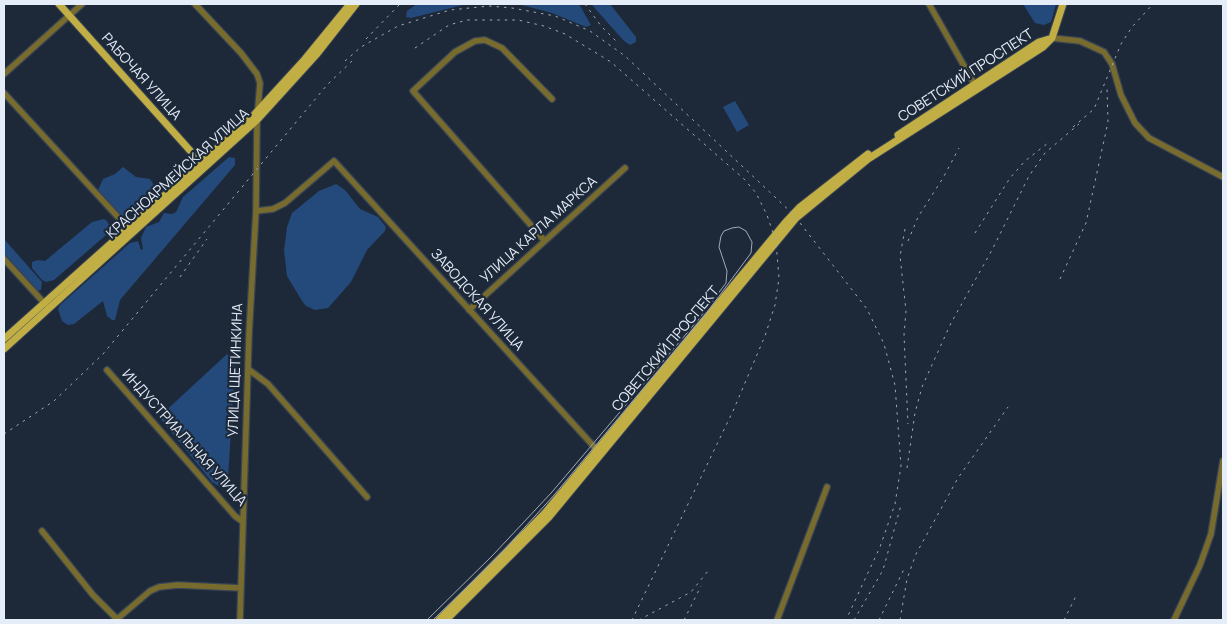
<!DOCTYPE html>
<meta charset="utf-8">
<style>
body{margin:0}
#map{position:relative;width:1227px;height:624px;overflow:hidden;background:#1d2939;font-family:Manrope,sans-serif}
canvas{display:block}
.frame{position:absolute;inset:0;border:5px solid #e5edf8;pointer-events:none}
</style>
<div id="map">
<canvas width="1227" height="624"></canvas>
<div class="frame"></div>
</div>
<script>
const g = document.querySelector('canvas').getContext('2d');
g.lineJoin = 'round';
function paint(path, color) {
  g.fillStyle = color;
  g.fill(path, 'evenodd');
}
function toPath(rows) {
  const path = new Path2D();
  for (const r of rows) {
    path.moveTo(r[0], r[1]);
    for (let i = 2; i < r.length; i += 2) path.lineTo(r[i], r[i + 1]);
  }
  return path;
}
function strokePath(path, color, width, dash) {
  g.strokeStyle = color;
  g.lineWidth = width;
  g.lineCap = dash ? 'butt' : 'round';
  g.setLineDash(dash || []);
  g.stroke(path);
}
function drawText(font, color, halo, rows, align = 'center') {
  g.font = font + ' Manrope,sans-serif';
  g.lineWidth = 4.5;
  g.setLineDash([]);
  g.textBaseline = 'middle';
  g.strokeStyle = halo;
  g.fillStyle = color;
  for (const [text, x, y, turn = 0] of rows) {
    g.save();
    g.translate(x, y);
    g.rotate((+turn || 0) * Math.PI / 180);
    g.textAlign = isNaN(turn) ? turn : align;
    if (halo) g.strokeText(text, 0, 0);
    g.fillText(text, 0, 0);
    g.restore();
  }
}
paint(toPath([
 [417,4,467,4,411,18,406,17,407,11],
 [518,4,579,4,591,25,586,27,552,13],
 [591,4,610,4,636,37,636,42,630,45,624,41],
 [1023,4,1056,4,1051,22,1044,25,1035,23],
 [735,101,749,125,737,132,723,107],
 [229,157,235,158,235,165,120,300,115,320,112,320,107,316,103,301,74,324,68,325,62,321,58,309,60,305,130,243,138,241,141,250,143,249,141,238,146,227,159,222,164,213,172,214,176,212,183,197],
 [123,167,136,177,150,179,154,185,150,193,125,217,114,211,98,190,103,179,115,174],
 [336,184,345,190,360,209,378,217,386,227,385,231,367,250,351,282,328,308,315,310,306,306,302,301,287,276,284,250,287,227,292,213,319,191],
 [104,219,107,221,110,227,105,236,54,280,46,282,42,280,32,268,32,262,38,260,45,261,92,222],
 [4,239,42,282,41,290,37,291,4,256],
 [227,354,234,361,235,369,228,478,223,489,212,482,159,417]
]), '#24497b');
const minor = toPath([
 [195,4,241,53,257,74,260,83,257,120,256,211,249,334,240,620],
 [929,4,976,87],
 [1052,38,1080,41,1104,52,1112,64,1121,95,1135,123,1149,138,1223,177],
 [4,74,82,4],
 [4,93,128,228],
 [256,211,273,209,285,203,334,161,598,451],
 [544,240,413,91,455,52,475,41,485,40,502,48,552,99],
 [4,259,46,305],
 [469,310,625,168],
 [248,369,268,384,367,497],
 [107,370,235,516,243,522],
 [42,531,93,595,117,619],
 [116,620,150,591,159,587,178,585,241,588],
 [777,620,827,487],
 [1174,620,1200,565,1211,534,1223,461]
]);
const major = toPath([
 [59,4,203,165],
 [898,135,1039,42,1049,39],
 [4,339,252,117,305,59,350,4],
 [4,349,257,120,316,55,356,4],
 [439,620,545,513,785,223,800,207,868,154],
 [446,620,549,517,796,218,868,159,1043,47,1052,38,1063,4]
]);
strokePath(minor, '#394454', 8);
strokePath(major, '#394454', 9);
strokePath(minor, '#776b2d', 5.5);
strokePath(major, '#c1ae44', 7);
strokePath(toPath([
 [427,620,493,555,552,492,698,320,726,283,727,271,719,247,721,236,724,231,732,228,739,227,746,231,752,242,751,253,708,311,555,494,496,559,433,620]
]), '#a0a9b6', 1);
strokePath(toPath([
 [585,4,601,26,617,42],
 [366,39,400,4],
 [415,48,449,25,467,20,518,20,544,26,565,34,611,62,744,179,756,193,767,215,776,242,779,278,775,305,765,336,733,411,632,620],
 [345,61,361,47,398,26,450,10,489,6,512,8,555,16,590,31,625,56,793,214,867,309,884,344,895,385,901,466,895,504,880,547,846,620],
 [1073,127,1094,109,1121,44,1132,27,1153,4],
 [905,229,900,256,906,311,904,335,908,424],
 [975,233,1010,178,1025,161,1048,143],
 [908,241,918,217,943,178,959,148],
 [180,277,207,239],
 [1060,279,1086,223,1108,122,1107,88],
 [4,434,54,401,103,354,327,85,354,59],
 [907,468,915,413,922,387,951,323,992,250,1029,176,1045,153,1079,124],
 [639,620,691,592,708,571],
 [684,620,701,586],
 [854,620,883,570,901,505],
 [879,620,905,567],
 [900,620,907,579,916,554,958,478,1008,407],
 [1064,620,1077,594]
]), '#a0a9b6', 1, [2.5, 5]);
drawText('14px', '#e5edf8', '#1d2939', [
 ["СОВЕТСКИЙ ПРОСПЕКТ",966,76,-33],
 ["РАБОЧАЯ УЛИЦА",141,77,48],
 ["КРАСНОАРМЕЙСКАЯ УЛИЦА",178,174,-42],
 ["УЛИЦА КАРЛА МАРКСА",539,230,-42],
 ["ЗАВОДСКАЯ УЛИЦА",477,300,48],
 ["СОВЕТСКИЙ ПРОСПЕКТ",666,349,-50],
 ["УЛИЦА ЩЕТИНКИНА",236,370,-88],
 ["ИНДУСТРИАЛЬНАЯ УЛИЦА",184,438,48]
]);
</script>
